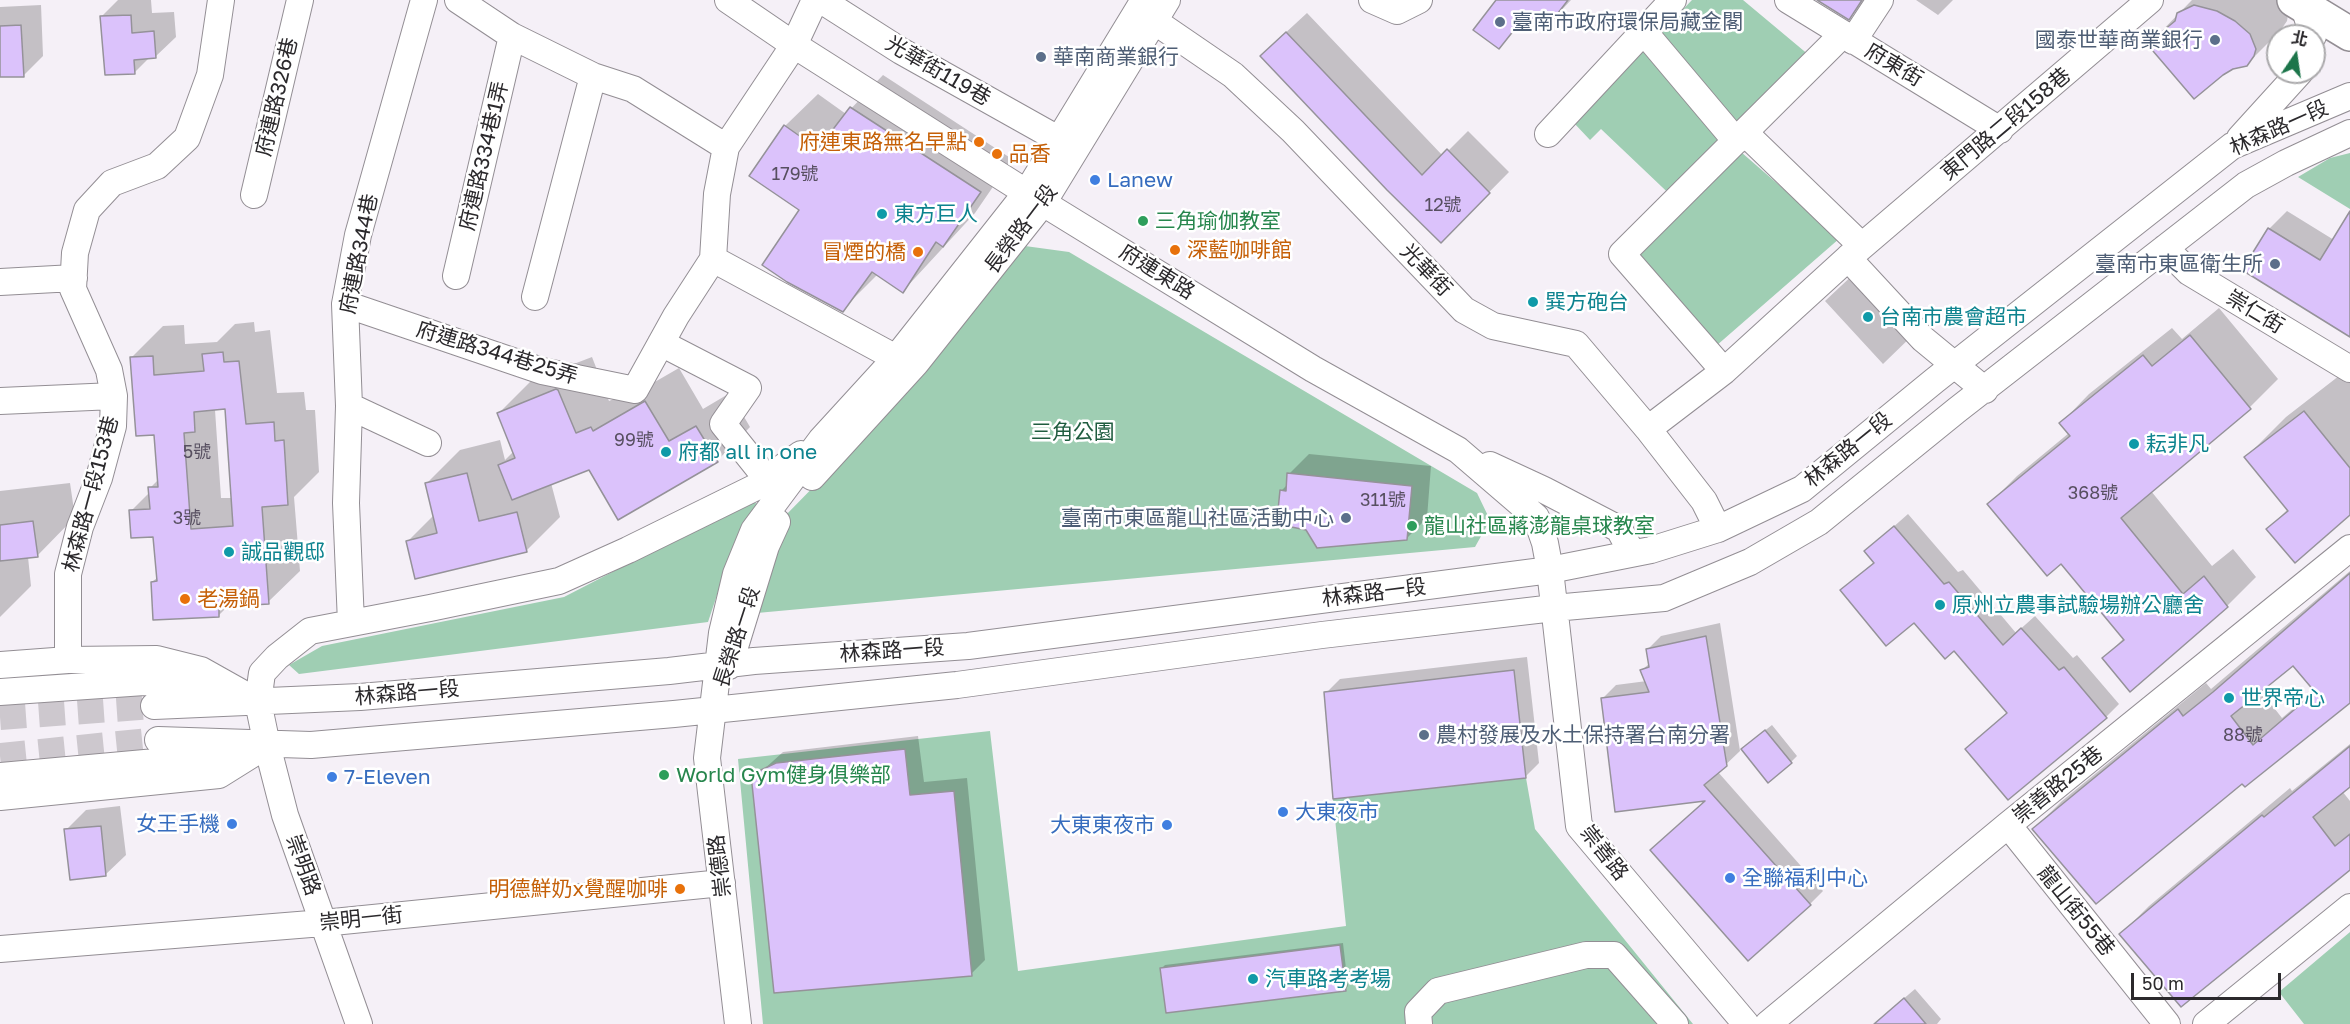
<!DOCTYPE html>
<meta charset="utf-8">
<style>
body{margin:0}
#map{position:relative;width:2350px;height:1024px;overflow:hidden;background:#f5f0f7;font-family:"Golos Text","Noto Sans TC",sans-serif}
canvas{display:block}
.north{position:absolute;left:2266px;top:24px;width:60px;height:60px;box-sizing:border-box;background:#fff;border:2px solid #aaa9ab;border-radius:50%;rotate:13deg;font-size:16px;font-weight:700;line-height:24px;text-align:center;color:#2b292c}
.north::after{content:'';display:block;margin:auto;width:21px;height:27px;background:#1c754a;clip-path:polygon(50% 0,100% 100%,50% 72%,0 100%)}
.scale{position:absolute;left:2131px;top:973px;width:150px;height:27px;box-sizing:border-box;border:3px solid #2b292c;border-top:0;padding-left:8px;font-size:18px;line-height:21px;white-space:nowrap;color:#2b292c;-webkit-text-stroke:4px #fff;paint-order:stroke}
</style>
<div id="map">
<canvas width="2350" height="1024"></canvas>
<div class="north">北</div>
<div class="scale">50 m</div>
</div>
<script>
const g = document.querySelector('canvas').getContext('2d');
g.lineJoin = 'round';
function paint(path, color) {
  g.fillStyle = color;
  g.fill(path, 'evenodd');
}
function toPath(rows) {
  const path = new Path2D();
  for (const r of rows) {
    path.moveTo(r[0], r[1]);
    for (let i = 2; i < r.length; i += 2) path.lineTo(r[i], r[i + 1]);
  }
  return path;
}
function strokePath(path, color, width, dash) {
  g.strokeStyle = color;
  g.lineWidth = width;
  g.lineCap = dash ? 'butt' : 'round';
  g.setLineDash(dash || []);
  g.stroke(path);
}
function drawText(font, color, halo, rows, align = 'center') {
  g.font = font + ' "Golos Text","Noto Sans TC",sans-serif';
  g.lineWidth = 5;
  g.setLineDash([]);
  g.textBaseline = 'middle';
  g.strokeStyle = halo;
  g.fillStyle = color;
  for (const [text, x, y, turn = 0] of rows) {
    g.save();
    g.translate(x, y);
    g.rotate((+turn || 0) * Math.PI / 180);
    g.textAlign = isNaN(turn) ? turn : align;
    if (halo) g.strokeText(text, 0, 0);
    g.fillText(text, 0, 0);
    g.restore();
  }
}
paint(toPath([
 [1692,0,1743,0,1810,56,1726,139,1840,238,1716,346,1634,257,1682,206,1601,129,1590,140,1574,123],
 [2350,153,2350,209,2298,177,2330,158],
 [1025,246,1069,252,1477,493,1490,520,1475,547,757,613,784,517,922,376],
 [748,502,761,504,735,541,708,622,299,674,289,665,322,646,564,597],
 [990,731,1018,971,1346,926,1333,799,1526,778,1535,829,1693,1024,763,1024,738,759],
 [2350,932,2350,1024,2304,1024,2279,992]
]), '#9fceb3');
paint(toPath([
 [118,0,151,0,152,13,174,12,176,37,155,57,150,57,134,73,102,16],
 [1498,0,1571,0,1545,28,1529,15,1499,47],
 [1818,0,1867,0,1849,18],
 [1916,0,1953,0,1938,15],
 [2192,0,2283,0,2288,15,2287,21,2280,31,2246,65,2149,44],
 [41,5,43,56,23,76,0,76,0,7],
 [1307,13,1443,156,1468,131,1509,172,1441,241,1282,36],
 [883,75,1012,159,975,213,903,291,878,274,842,310,801,209,785,126,818,94,846,114],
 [2287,211,2334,240,2350,214,2350,332,2269,229],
 [1858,270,1916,332,1883,364,1825,301],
 [2219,308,2278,379,2250,407,2151,491,2212,566,2233,549,2256,577,2227,606,2104,658,2124,638,2061,562,1989,504,2017,476,2069,433,2061,423,2089,394,2172,328,2182,339],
 [254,322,255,332,270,330,277,393,304,392,306,410,315,410,319,472,294,497,300,571,268,602,229,605,219,615,152,582,158,577,155,535,131,511,150,492,150,488,159,479,155,433,131,358,163,326,184,325,185,344,217,342,235,324],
 [227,407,232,498,221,498,215,410],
 [592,357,609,401,625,394,627,398,679,368,703,409,730,393,750,427,717,461,589,468,551,483,560,517,526,551,407,542,434,515,426,484,460,450,500,440,505,460,514,451,499,413,532,380],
 [2344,372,2350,379,2350,513,2268,529,2288,509,2246,457,2286,417],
 [1309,454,1431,466,1427,518,1406,539,1307,529,1286,509,1282,490,1288,484,1289,474],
 [70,483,75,517,37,556,28,557,31,586,0,617,0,491],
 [1908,514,1958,572,1963,570,2016,633,2035,616,2073,658,2077,655,2119,704,2106,717,1967,749,2008,712,1954,649,1915,621,1842,590,1875,561,1866,551],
 [2350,571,2350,699,2242,781,2034,829,2062,801,2206,683,2211,689],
 [2294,664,2315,690,2282,718,2260,690],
 [1720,623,1740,751,1718,772,1823,891,1810,904,1708,800,1602,699,1616,685,1647,681,1642,670,1650,663,1648,649,1661,636],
 [1527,657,1539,763,1525,777,1326,693,1340,679],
 [1772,725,1797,756,1791,762,1749,743],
 [918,736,924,782,967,778,985,960,971,974,762,771,783,752],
 [2350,744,2350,785,2342,791,2350,801,2350,868,2121,934,2149,906,2290,788,2292,791],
 [120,806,126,855,105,875,66,830,86,810],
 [1343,943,1348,986,1346,989,1162,968,1165,965],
 [1915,989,1941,1019,1937,1024,1874,1024]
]), '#0003');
const building = toPath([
 [1496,0,1568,0,1545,30,1526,15,1499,49,1473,30,1496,0],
 [1817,0,1862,0,1849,20,1817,0],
 [2194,5,2217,11,2235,21,2250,34,2256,49,2254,56,2247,66,2233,69,2223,75,2194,99,2147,44,2175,21,2177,13,2194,5],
 [131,15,132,33,154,31,156,58,134,60,135,74,105,75,100,16,131,15],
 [21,25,24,77,0,77,0,26,21,25],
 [1286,32,1422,175,1447,149,1490,193,1441,243,1387,190,1260,56,1286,32],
 [850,107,981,192,943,247,936,242,903,293,872,272,843,312,787,282,762,265,799,210,749,176,784,125,818,149,850,107],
 [2350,211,2350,337,2242,270,2268,228,2320,260,2350,211],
 [2190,335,2251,409,2121,518,2183,594,2204,576,2228,607,2130,692,2102,658,2124,640,2061,564,2047,576,1987,504,2070,436,2059,423,2143,355,2152,366,2190,335],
 [223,352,224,362,239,361,246,424,274,422,275,441,284,440,288,505,262,507,269,604,219,607,219,617,153,620,151,582,157,581,153,537,131,538,129,510,150,509,148,487,158,487,154,435,136,436,130,357,153,356,154,375,204,371,202,354,223,352],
 [225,409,233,526,191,529,184,433,195,432,194,412,225,409],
 [556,389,558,390,576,433,591,427,593,431,645,401,669,441,696,426,718,462,618,520,589,470,512,500,498,465,515,458,497,413,556,389],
 [2304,411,2350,468,2350,515,2295,563,2266,529,2288,511,2244,457,2304,411],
 [467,473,479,521,517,512,527,552,415,579,406,541,437,533,425,483,467,473],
 [1287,473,1412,486,1407,540,1317,548,1306,530,1282,525,1284,511,1278,510,1280,490,1286,491,1287,473],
 [33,521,38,557,0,561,0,525,33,521],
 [1894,526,1944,584,1949,582,2003,645,2021,628,2059,670,2064,667,2107,718,2008,800,1965,749,2007,713,1954,651,1945,659,1914,623,1886,646,1840,590,1874,563,1864,551,1894,526],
 [2350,573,2350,703,2245,787,2242,784,2096,904,2032,829,2178,709,2183,716,2213,692,2350,573],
 [2293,666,2315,692,2253,745,2231,716,2293,666],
 [1706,636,1727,766,1704,785,1811,905,1748,961,1650,850,1705,801,1615,812,1606,738,1601,698,1649,692,1640,670,1649,667,1646,649,1706,636],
 [1514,670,1526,778,1333,799,1324,692,1514,670],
 [1765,730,1792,763,1768,783,1741,749,1765,730],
 [2350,746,2350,787,2313,817,2335,846,2350,834,2350,870,2181,1007,2119,934,2262,815,2264,817,2350,746],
 [905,749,910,795,954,791,972,976,774,993,752,784,755,777,761,770,776,763,905,749],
 [101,826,106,876,70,880,64,829,101,826],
 [1340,945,1346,991,1166,1013,1160,968,1340,945],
 [1904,998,1926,1024,1874,1024,1904,998]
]);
paint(building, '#dbc2fb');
strokePath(building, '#959299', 1.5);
strokePath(toPath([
 [0,717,154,706],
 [0,756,158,740]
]), '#cdc8ce', 26, [26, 13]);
const minor = toPath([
 [458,0,512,36,593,76,633,89,726,147],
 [728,0,794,45,1043,203,1313,369,1458,450,1536,517,1545,543,1550,570,1579,826,1746,1024],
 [821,0,901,51,1058,139],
 [1372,0,1397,11,1419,0],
 [1788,0,2000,130],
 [2308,0,2304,7,2313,36],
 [1141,12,1233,75,1293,131,1464,310,1493,326,1576,344,1648,429,1704,501,1718,529],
 [1645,33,1736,141],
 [1853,41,1880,0],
 [1745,133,1862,246],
 [1548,134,1673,0],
 [2240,138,2300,72],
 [254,195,300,0],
 [2165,248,2189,272,2350,369],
 [1848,258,1923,339,1985,390],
 [713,259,896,358],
 [456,276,512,36],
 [0,282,74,278],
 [535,297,593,76],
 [345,304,542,371,635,390,676,316,713,259,717,194,726,147,794,45,815,0],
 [661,343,748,388,723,424,767,479],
 [1724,371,1622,254,1843,34],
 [0,401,114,396],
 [349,406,428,443],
 [1648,429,1724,371,1848,258,2150,0],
 [1490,465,1544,490,1619,529,1632,553],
 [812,477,916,363,1043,203,1167,0],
 [351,623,346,503,349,406,345,304,358,235,424,0],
 [68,660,68,574,80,527,99,478,113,426,114,396,109,370,73,289,75,253,87,210,112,183,157,166,187,138,210,75,221,0],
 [0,665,68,660,157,659,201,670,258,702],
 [729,666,766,546,777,522],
 [0,692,144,682,186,684,226,694],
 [154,706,360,697,669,671,754,661,968,646,1550,570,1651,550,1718,529,1802,489,1934,381,2232,146,2350,96],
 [158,740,311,745,674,714,957,685,1322,635,1554,608,1664,598,1750,562,1819,522,1957,410,2246,185,2286,163,2350,133],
 [0,776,200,758,225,753],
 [0,797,219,775,267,745],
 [2008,825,2167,1024],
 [0,949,323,923,722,883],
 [359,1024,285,815,267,745,258,702,262,673,277,657,310,631,430,608,559,581,628,550,756,487,801,454],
 [738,1024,707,758,722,633,736,574,754,530,821,440,896,358,1027,192,1144,0],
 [1419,1024,1418,1012,1438,991,1586,955,1614,955,1675,1024],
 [1768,1024,2008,825,2350,548],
 [2206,1024,2350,907]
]);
const major = toPath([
 [2294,0,2350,34]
]);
strokePath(minor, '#938e94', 28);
strokePath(major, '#938e94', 36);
strokePath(minor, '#fff', 26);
strokePath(major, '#fff', 33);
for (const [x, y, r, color] of [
 [1500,22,6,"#5c6f8a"],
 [2215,40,6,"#5c6f8a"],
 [1041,57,6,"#5c6f8a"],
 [979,142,6,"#e8710a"],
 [997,154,6,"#e8710a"],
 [1095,180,6,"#3f7fe0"],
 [882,214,6,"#0f9aa8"],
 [1143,221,6,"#2e9e5b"],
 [1175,250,6,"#e8710a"],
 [918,252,6,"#e8710a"],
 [2275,264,6,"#5c6f8a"],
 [1533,302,6,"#0f9aa8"],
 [1868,317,6,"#0f9aa8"],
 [2134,444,6,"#0f9aa8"],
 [666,452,6,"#0f9aa8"],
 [1346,518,6,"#5c6f8a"],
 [1412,526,6,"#2e9e5b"],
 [229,552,6,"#0f9aa8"],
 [185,599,6,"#e8710a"],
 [1940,605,6,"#0f9aa8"],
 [2229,698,6,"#0f9aa8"],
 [1424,735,6,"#5c6f8a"],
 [664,775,6,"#2e9e5b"],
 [332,777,6,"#3f7fe0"],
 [1283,812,6,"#3f7fe0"],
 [232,824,6,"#3f7fe0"],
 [1167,825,6,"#3f7fe0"],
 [1730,878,6,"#3f7fe0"],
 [680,889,6,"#e8710a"],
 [1253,979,6,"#0f9aa8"]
]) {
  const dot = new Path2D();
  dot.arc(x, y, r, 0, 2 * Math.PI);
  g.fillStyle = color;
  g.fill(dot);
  strokePath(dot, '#fff', 2);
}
drawText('18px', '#574f60', null, [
 ["179號",795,174],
 ["12號",1443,205],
 ["99號",634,440],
 ["5號",197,452],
 ["368號",2093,493],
 ["311號",1383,500],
 ["3號",187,518],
 ["88號",2243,735]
]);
drawText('21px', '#4e5e75', '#fff', [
 ["臺南市政府環保局藏金閣",1512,22],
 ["國泰世華商業銀行",2203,40,"right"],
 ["華南商業銀行",1053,57],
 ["臺南市東區衛生所",2263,264,"right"],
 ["臺南市東區龍山社區活動中心",1334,518,"right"],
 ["農村發展及水土保持署台南分署",1436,735]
], 'left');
drawText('21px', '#2b292c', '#fff', [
 ["府東街",1894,65,31],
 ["光華街119巷",938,71,30],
 ["府連路326巷",277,97,-77],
 ["東門路二段158巷",2006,124,-40],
 ["林森路一段",2279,128,-24],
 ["府連路334巷1弄",484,156,-77],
 ["長榮路一段",1021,229,-53],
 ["府連路344巷",359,254,-79],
 ["光華街",1426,270,46],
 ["府連東路",1157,272,32],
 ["崇仁街",2255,312,31],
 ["府連路344巷25弄",497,353,17],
 ["林森路一段",1848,450,-39],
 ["林森路一段153巷",91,494,-75],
 ["林森路一段",1374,593,-7],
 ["長榮路一段",737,637,-72],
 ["林森路一段",892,651,-4],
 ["林森路一段",407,693,-5],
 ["崇善路25巷",2058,785,-39],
 ["崇善路",1604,853,52],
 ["崇明路",303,865,70],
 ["崇德路",720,866,-97],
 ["龍山街55巷",2076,911,51],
 ["崇明一街",361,919,-6]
]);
drawText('21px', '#c56008', '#fff', [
 ["府連東路無名早點",967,142],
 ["品香",1009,154,"left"],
 ["深藍咖啡館",1187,250,"left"],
 ["冒煙的橋",906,252],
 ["老湯鍋",197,599,"left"],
 ["明德鮮奶x覺醒咖啡",668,889]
], 'right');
drawText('21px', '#366cbe', '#fff', [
 ["Lanew",1107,180],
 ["7-Eleven",344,777],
 ["大東夜市",1295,812],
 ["女王手機",220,824,"right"],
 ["大東東夜市",1155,825,"right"],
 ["全聯福利中心",1742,878]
], 'left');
drawText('21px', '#0d838f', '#fff', [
 ["東方巨人",894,214],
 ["巽方砲台",1545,302],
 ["台南市農會超市",1880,317],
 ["耘非凡",2146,444],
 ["府都 all in one",678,452],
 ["誠品觀邸",241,552],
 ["原州立農事試驗場辦公廳舍",1952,605],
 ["世界帝心",2241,698],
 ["汽車路考考場",1265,979]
], 'left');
drawText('21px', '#27864d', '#fff', [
 ["三角瑜伽教室",1155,221],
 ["龍山社區蔣澎龍桌球教室",1424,526],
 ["World Gym健身俱樂部",676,775]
], 'left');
drawText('21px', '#1f5c3f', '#fff', [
 ["三角公園",1073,432]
]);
</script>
